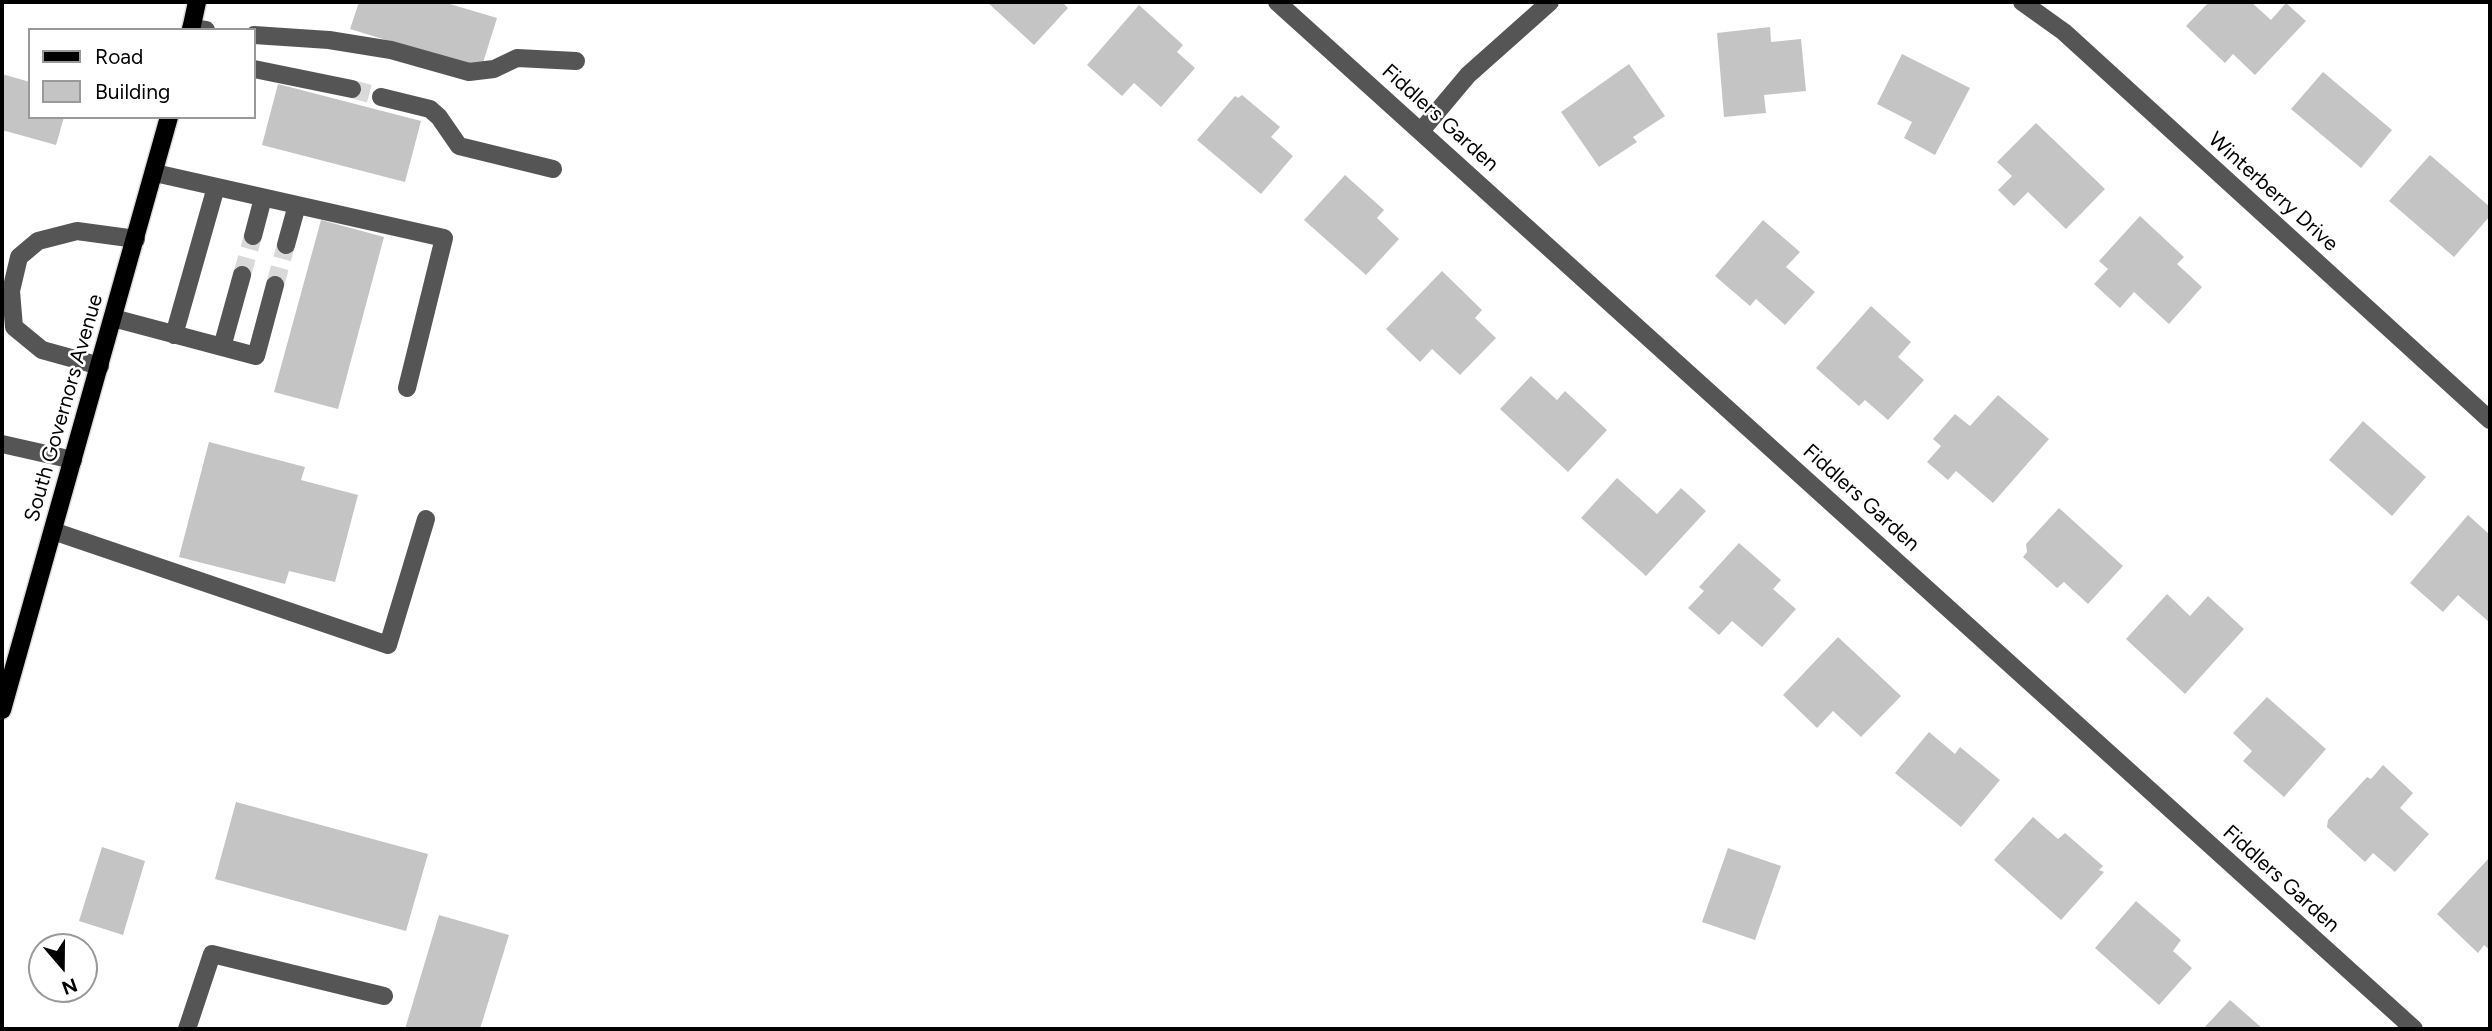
<!DOCTYPE html>
<style>
body{margin:0}
#map{position:relative;width:2492px;height:1031px;overflow:hidden;background:#fff;font-family:Figtree,sans-serif}
canvas{display:block}
.frame{position:absolute;inset:0;border:4px solid #000;pointer-events:none}
.legend{position:absolute;left:28px;top:28px;width:228px;height:91px;box-sizing:border-box;background:#fff;border:2px solid #999;margin:0;padding:9px 12px;list-style:none;font-size:21px;color:#000}
.legend li{display:flex;align-items:center;gap:14px;height:35px}
.legend b{width:35px;border:2px solid #999}
.north{position:absolute;left:28px;top:933px;width:70px;height:70px;box-sizing:border-box;background:#fff;border:2px solid #999;border-radius:50%;rotate:160deg;font-size:19px;font-weight:700;line-height:28px;text-align:center;color:#000}
.north::after{content:'';display:block;margin:auto;width:24px;height:32px;background:#000;clip-path:polygon(50% 0,100% 100%,50% 72%,0 100%)}
</style>
<div id="map">
<canvas width="2492" height="1031"></canvas>
<div class="frame"></div>
<ul class="legend">
<li><b style="height:9px;background:#000"></b>Road</li>
<li><b style="height:19px;background:#c4c4c4"></b>Building</li>
</ul>
<div class="north">N</div>
</div>
<script>
const g = document.querySelector('canvas').getContext('2d');
g.lineJoin = 'round';
function paint(path, color) {
  g.fillStyle = color;
  g.fill(path, 'evenodd');
}
function toPath(rows) {
  const path = new Path2D();
  for (const r of rows) {
    path.moveTo(r[0], r[1]);
    for (let i = 2; i < r.length; i += 2) path.lineTo(r[i], r[i + 1]);
  }
  return path;
}
function strokePath(path, color, width, dash) {
  g.strokeStyle = color;
  g.lineWidth = width;
  g.lineCap = dash ? 'butt' : 'round';
  g.setLineDash(dash || []);
  g.stroke(path);
}
function drawText(font, color, halo, rows, align = 'center') {
  g.font = font + ' Figtree,sans-serif';
  g.lineWidth = 5;
  g.setLineDash([]);
  g.textBaseline = 'middle';
  g.strokeStyle = halo;
  g.fillStyle = color;
  for (const [text, x, y, turn = 0] of rows) {
    g.save();
    g.translate(x, y);
    g.rotate((+turn || 0) * Math.PI / 180);
    g.textAlign = isNaN(turn) ? turn : align;
    if (halo) g.strokeText(text, 0, 0);
    g.fillText(text, 0, 0);
    g.restore();
  }
}
paint(toPath([
 [359,2,443,2,497,18,481,69,350,29],
 [987,2,1062,2,1068,8,1034,45],
 [2209,2,2251,2,2271,20,2286,3,2306,21,2255,75,2233,54,2225,63,2186,26],
 [1139,5,1183,45,1177,52,1195,68,1161,107,1134,83,1122,96,1087,65],
 [1770,27,1771,42,1801,39,1806,91,1764,95,1766,113,1724,117,1717,33],
 [1902,54,1970,88,1935,155,1904,138,1912,122,1877,104],
 [1629,64,1665,116,1633,137,1637,142,1599,167,1561,112],
 [2323,72,2392,130,2361,168,2291,109],
 [2,74,30,82,30,117,64,117,56,145,2,130],
 [278,84,421,121,405,182,262,145],
 [1242,95,1280,127,1271,137,1293,156,1261,194,1197,140,1235,96,1238,98],
 [2036,123,2105,189,2066,229,2028,192,2014,206,1998,190,2012,176,1997,162],
 [2430,155,2490,207,2490,216,2454,257,2389,201],
 [1345,175,1384,210,1377,218,1399,239,1366,275,1304,220],
 [2140,216,2184,257,2177,264,2202,287,2169,324,2134,292,2120,308,2094,284,2108,269,2099,261],
 [321,220,384,237,338,409,274,392],
 [1763,220,1800,252,1786,267,1815,292,1785,325,1756,299,1750,306,1715,276],
 [1442,271,1482,310,1475,318,1496,338,1460,375,1432,349,1420,362,1386,329],
 [1871,306,1911,342,1898,357,1924,380,1888,420,1865,400,1859,406,1816,368],
 [1531,376,1557,400,1565,391,1607,430,1568,472,1500,409],
 [1998,395,2049,439,1993,503,1956,471,1948,480,1927,462,1941,446,1933,439,1955,414,1970,426],
 [2363,421,2426,477,2392,516,2329,460],
 [209,442,305,467,301,480,358,495,335,582,289,571,285,584,179,557],
 [1617,478,1657,514,1681,488,1706,511,1646,576,1581,518],
 [2059,508,2123,566,2088,604,2064,582,2057,588,2023,557,2027,552,2026,544],
 [2468,515,2490,535,2488,621,2458,595,2443,612,2410,583],
 [1739,543,1781,580,1773,589,1796,609,1762,647,1732,621,1719,635,1688,608,1704,591,1699,587],
 [2167,594,2190,616,2208,596,2244,629,2185,694,2126,639],
 [1838,637,1901,696,1861,737,1833,711,1817,728,1783,695],
 [2267,697,2326,749,2284,797,2243,761,2252,751,2233,733],
 [1929,732,1955,754,1960,747,2000,780,1961,827,1895,773],
 [2383,765,2413,793,2400,808,2429,834,2395,872,2373,853,2365,862,2327,827,2328,820,2367,777,2371,779],
 [236,802,428,854,406,931,215,879],
 [2033,817,2058,839,2065,833,2103,866,2099,870,2104,872,2061,920,1994,860],
 [102,847,145,861,123,935,79,921],
 [1728,848,1781,866,1755,940,1702,922],
 [2490,857,2490,950,2484,945,2478,953,2437,914],
 [2136,901,2181,940,2173,951,2192,968,2159,1005,2095,948],
 [439,915,509,935,480,1029,405,1029],
 [2230,1000,2263,1029,2203,1029]
]), '#c4c4c4');
strokePath(toPath([
 [352,89,381,97],
 [242,275,253,236],
 [275,285,286,245]
]), '#d9d9d9', 18, [18, 9]);
const major = toPath([
 [191,30,197,2],
 [2,710,169,117]
]);
strokePath(major, '#dbdbdb', 21);
strokePath(toPath([
 [1277,2,2414,1029],
 [2022,2,2064,32,2490,420],
 [191,28,206,30],
 [254,35,329,40,391,50,469,72,494,69,517,58,576,61],
 [254,69,352,89],
 [381,97,430,109,439,117,459,146,553,169],
 [1421,131,1468,75,1550,2],
 [155,173,444,238,407,388],
 [253,236,263,198],
 [286,245,297,205],
 [113,318,256,356,275,285],
 [174,335,216,187],
 [222,347,242,275],
 [100,366,42,350,14,327,11,291,19,257,38,241,77,231,136,239],
 [2,444,73,460],
 [53,531,388,645,426,519],
 [187,1029,212,954,384,996]
]), '#555', 18);
strokePath(major, '#000', 18);
drawText('21px', '#000', '#fff', [
 ["Fiddlers Garden",1440,118,42],
 ["Winterberry Drive",2273,192,42],
 ["South Governors Avenue",64,408,-74],
 ["Fiddlers Garden",1861,498,42],
 ["Fiddlers Garden",2281,879,42]
]);
</script>
